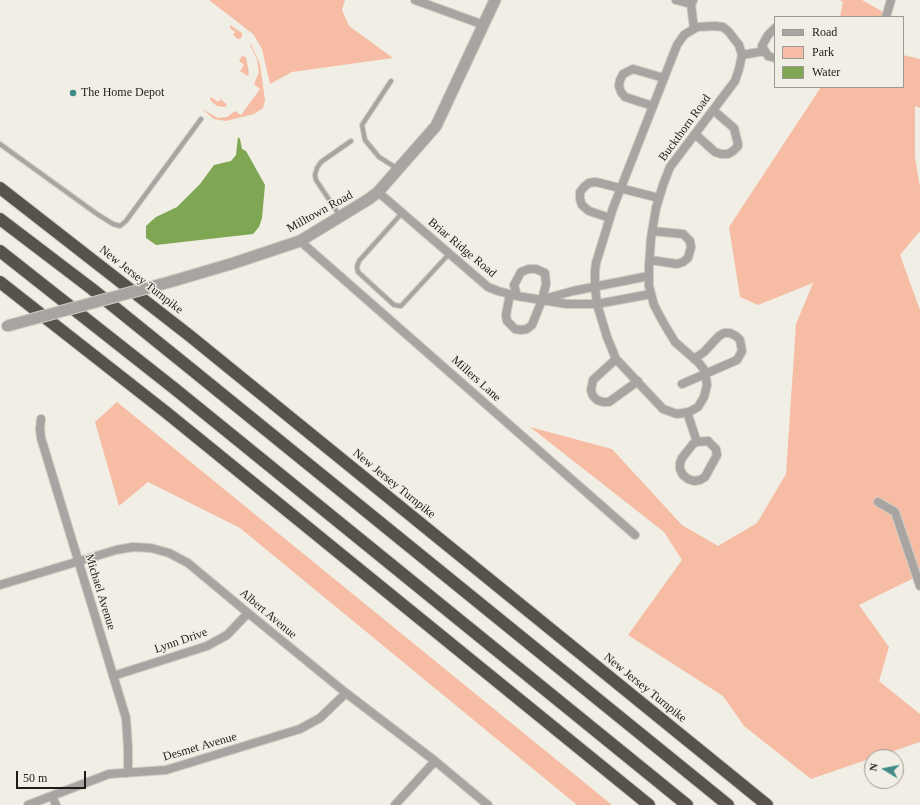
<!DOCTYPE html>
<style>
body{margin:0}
#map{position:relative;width:920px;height:805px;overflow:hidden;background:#f1eee5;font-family:Georgia,serif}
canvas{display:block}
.legend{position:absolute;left:774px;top:16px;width:130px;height:72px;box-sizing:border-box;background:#f1eee5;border:1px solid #9c9a93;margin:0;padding:5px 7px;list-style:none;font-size:12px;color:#1d1c19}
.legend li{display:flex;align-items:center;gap:8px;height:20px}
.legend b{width:20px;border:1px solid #9c9a93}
.north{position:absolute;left:864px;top:749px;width:40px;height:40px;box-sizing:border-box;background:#f1eee5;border:1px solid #9c9a93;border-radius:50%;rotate:280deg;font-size:11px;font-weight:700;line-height:16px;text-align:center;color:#1d1c19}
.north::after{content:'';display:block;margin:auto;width:14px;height:18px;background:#438b89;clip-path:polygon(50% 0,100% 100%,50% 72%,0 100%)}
.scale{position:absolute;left:16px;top:771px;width:70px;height:18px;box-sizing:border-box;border:2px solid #1d1c19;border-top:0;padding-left:5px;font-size:12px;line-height:14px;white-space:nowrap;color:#1d1c19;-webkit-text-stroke:3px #f1eee5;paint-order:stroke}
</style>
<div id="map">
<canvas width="920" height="805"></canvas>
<ul class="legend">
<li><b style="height:5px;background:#a7a4a1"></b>Road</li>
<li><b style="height:11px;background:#f6bda4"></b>Park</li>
<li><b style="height:11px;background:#7fa653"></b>Water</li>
</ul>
<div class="north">N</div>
<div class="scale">50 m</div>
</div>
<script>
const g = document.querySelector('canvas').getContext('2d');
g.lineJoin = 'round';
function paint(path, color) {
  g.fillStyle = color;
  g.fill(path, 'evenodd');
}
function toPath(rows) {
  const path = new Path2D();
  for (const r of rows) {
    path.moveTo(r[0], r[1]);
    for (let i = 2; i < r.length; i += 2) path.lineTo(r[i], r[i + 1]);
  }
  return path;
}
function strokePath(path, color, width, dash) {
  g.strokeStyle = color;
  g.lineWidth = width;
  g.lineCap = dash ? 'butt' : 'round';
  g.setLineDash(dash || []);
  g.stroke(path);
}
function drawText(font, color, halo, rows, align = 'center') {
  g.font = font + ' Georgia,serif';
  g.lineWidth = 3;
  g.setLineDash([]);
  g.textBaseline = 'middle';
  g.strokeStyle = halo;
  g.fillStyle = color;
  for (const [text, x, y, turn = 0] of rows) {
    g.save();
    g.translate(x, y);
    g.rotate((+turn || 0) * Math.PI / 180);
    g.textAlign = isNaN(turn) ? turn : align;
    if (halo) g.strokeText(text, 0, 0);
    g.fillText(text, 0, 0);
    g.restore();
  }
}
paint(toPath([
 [209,0,345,0,342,10,349,26,393,58,292,72,270,84,262,49,253,34],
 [840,0,862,0,885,13,884,17,840,17,843,2],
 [230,25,242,33,242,36,240,39,238,39,233,35,235,32,230,28],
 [251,44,260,64,265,100,263,108,254,114,226,121,214,119,202,109,218,118,227,117,235,111,241,115,260,89,254,84,259,72,257,59,250,45],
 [903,55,920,59,920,108,915,106,915,157,920,187,920,231,900,255,920,310,920,575,859,605,889,647,879,681,920,714,920,742,876,757,872,757,872,758,811,779,744,726,723,696,628,635,682,560,664,532,530,427,612,449,682,525,718,546,757,523,786,474,796,324,813,283,758,305,740,297,729,227,821,87,903,87],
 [242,56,246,57,249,73,248,76,240,71,244,65,239,61],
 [211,97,218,102,221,99,227,105,225,107,217,106,212,102,210,99],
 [117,402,612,805,577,805,240,528,148,482,119,506,95,422]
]), '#f6bda4');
paint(toPath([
 [238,137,240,139,242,149,246,151,265,185,262,218,259,227,253,234,156,245,146,238,146,226,156,217,177,207,200,184,214,165,231,161,236,155]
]), '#7fa653');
const service = toPath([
 [391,81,362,125,365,140,379,157,398,169],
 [0,144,97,214,113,224,120,226,126,221,201,119],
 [402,213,359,261,357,267,358,272,394,305,401,306,449,254],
 [340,216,316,180,315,175,317,168,321,162,351,141]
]);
const minor = toPath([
 [415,0,484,25],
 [676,0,691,4,693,1],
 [691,4,694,29],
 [886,17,891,0],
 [715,26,723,27,728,31,739,45,742,55,739,69,735,81,670,167,663,185,656,208,651,238,649,267,649,286,654,305,663,322,675,342,699,363,705,371,707,385,704,397,698,407,689,412,677,414,663,409,616,359,607,337,597,304,595,286,595,271,596,263,613,208,677,45,684,35,697,27,715,26],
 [775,28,768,35,762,46,768,56,775,58],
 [742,55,765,51],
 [653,106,625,97,621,92,619,86,620,80,623,74,633,69,664,78],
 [695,134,715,152,721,154,728,154,733,151,738,146,738,144,734,128,713,110],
 [378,192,488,287,498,291,517,296,567,304,597,304,651,294],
 [610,218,589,211,582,205,580,199,580,192,584,187,589,183,595,182,600,183,659,198],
 [300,241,635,535],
 [650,260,677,264,683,262,688,258,691,247,690,241,683,234,652,231],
 [510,294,506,315,507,321,515,329,521,330,527,329,532,325,542,300,546,284,545,273,536,269,529,269,521,272,514,285,517,296],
 [544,299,573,291,649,276],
 [616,359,593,380,591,390,593,396,597,400,603,402,609,402,638,381],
 [682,384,737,360,742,351,740,340,736,336,730,333,724,333,719,336,704,352,694,359],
 [687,412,697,442],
 [41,419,40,429,41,438,126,718,128,748,128,773],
 [708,441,716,449,717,455,705,477,700,480,694,481,688,479,683,475,680,469,680,463,682,458,693,444,697,442,708,441],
 [878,502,895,512,920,586],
 [0,585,116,550,133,547,151,548,169,553,188,563,248,613,346,693,435,761,488,805],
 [113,676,207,646,227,635,248,613],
 [52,796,56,805],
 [28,805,109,774,166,770,300,729,320,718,346,693],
 [395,805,435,761]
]);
const tertiary = toPath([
 [173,281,234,263,300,241,369,199,378,192,436,126,495,0]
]);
const motorway = toPath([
 [0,188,190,336,767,805],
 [0,219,92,289,191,369,728,805],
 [0,251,175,389,687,805],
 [0,282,167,413,649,805]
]);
strokePath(service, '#cfccc4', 6);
strokePath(minor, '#cfccc4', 10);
strokePath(tertiary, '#cfccc4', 13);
strokePath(motorway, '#cfccc4', 14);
strokePath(service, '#a7a4a1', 4);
strokePath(minor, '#a7a4a1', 8);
strokePath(tertiary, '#a7a4a1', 11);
strokePath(motorway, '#58524c', 12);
const tertiaryBridge = toPath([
 [7,326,173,281]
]);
strokePath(tertiaryBridge, '#cfccc4', 13, []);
strokePath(tertiaryBridge, '#a7a4a1', 11);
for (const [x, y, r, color] of [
 [73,93,4,"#438b89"]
]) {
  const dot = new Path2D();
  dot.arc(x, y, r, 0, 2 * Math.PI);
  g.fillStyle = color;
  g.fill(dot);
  strokePath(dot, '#f1eee5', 1.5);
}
drawText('12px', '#1d1c19', '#f1eee5', [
 ["The Home Depot",81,93]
], 'left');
drawText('12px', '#1d1c19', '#f1eee5', [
 ["Buckthorn Road",685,128,-54],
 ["Milltown Road",320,212,-29],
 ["Briar Ridge Road",462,248,40],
 ["New Jersey Turnpike",141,280,38],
 ["Millers Lane",476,379,42],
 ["New Jersey Turnpike",394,484,39],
 ["Michael Avenue",100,592,73],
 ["Albert Avenue",268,614,40],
 ["Lynn Drive",181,641,-19],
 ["New Jersey Turnpike",645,688,39],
 ["Desmet Avenue",200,747,-16]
]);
</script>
